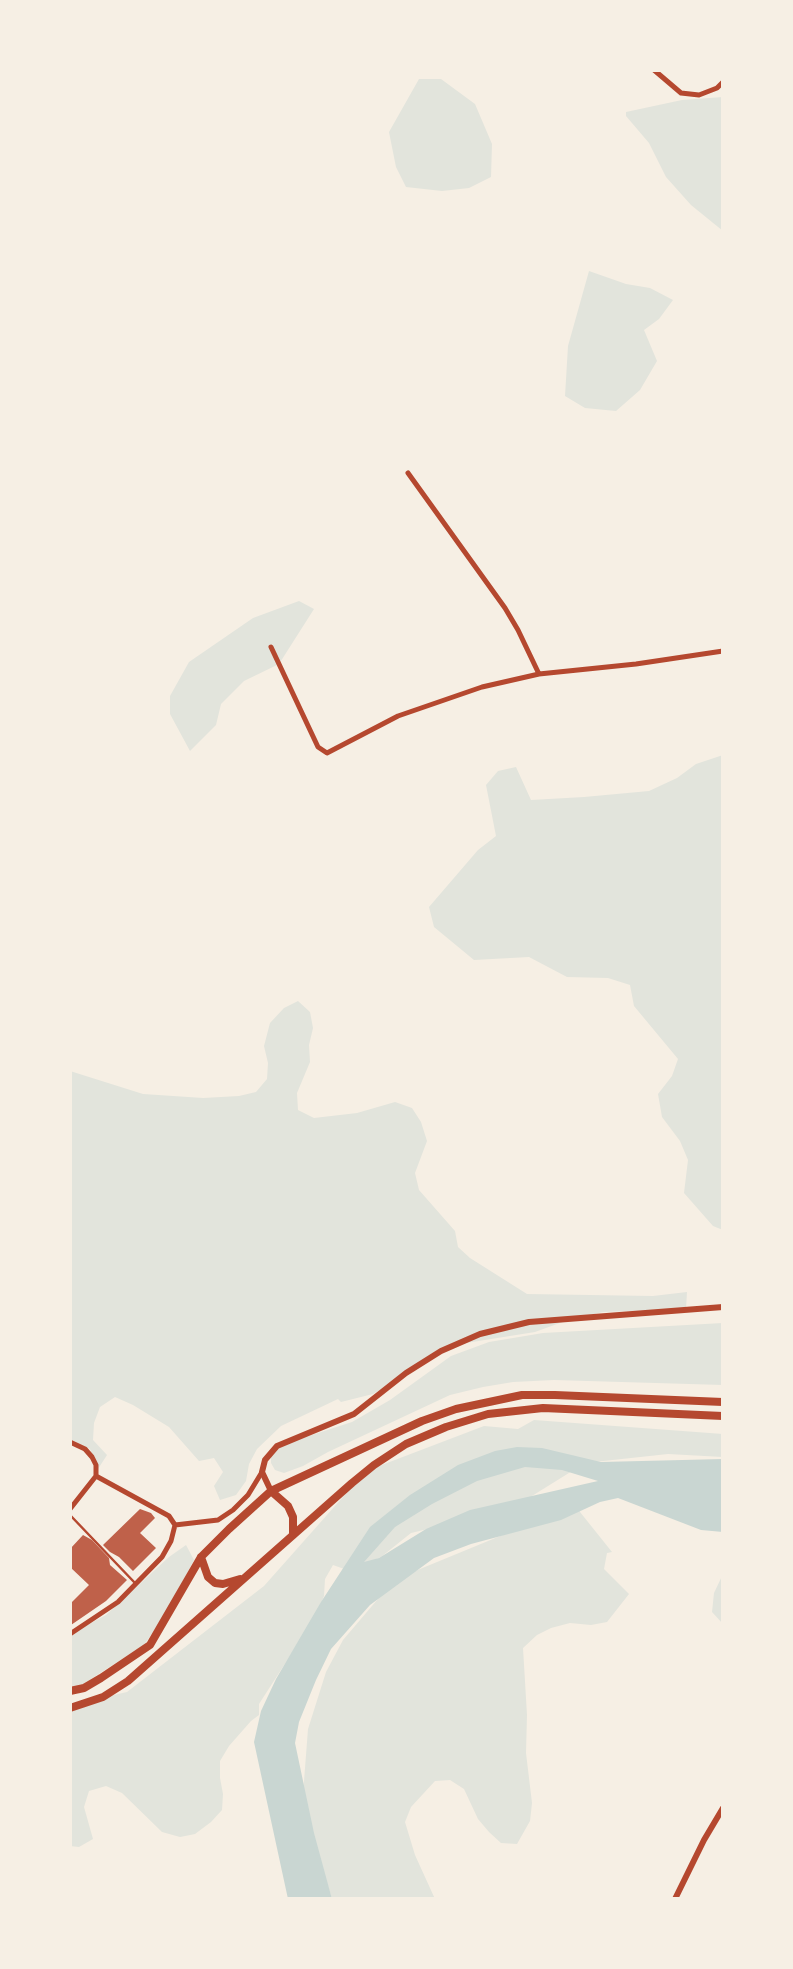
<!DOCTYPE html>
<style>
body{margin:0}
#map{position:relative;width:793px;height:1969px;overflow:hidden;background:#f6efe4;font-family:"Work Sans",sans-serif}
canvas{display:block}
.frame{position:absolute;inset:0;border:72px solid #f6efe4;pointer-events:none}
</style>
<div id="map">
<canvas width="793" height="1969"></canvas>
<div class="frame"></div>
</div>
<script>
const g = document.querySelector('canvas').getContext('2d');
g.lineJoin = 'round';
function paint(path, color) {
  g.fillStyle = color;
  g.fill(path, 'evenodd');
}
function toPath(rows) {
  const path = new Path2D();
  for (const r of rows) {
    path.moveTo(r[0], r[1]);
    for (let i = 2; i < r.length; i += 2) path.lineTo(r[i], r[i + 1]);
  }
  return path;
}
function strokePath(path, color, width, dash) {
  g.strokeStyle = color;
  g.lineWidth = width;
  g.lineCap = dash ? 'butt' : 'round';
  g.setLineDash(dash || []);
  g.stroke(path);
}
paint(toPath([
 [419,79,441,79,475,104,492,144,491,177,469,188,442,191,406,187,396,167,389,132],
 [723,97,723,231,691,205,666,177,649,143,626,116,626,112,682,100],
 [589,271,626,284,650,288,673,300,659,319,644,330,657,361,640,390,616,411,585,408,565,396,568,346],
 [299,601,314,609,279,664,244,681,221,704,216,725,190,751,170,714,170,696,189,662,253,618],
 [723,755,723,1230,713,1226,684,1193,688,1160,680,1141,662,1117,658,1094,672,1076,678,1059,634,1006,630,985,608,978,567,977,529,957,474,960,434,927,429,907,478,850,496,836,486,785,498,771,516,767,531,800,584,797,649,791,677,778,696,764],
 [298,1001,310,1012,313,1028,309,1045,310,1062,297,1093,298,1110,314,1118,357,1113,395,1102,412,1108,421,1122,427,1141,415,1173,419,1190,455,1231,458,1247,470,1258,527,1294,653,1296,687,1292,686,1309,603,1312,568,1320,535,1332,466,1343,450,1349,373,1394,341,1402,338,1399,281,1426,257,1449,249,1464,246,1481,236,1495,220,1500,214,1486,223,1472,214,1458,199,1461,169,1427,133,1405,115,1397,100,1407,94,1423,93,1440,107,1455,98,1469,90,1449,70,1439,70,1071,143,1094,203,1098,239,1096,256,1092,267,1079,268,1063,264,1046,270,1023,284,1008],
 [723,1323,723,1385,554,1380,513,1382,483,1387,450,1395,328,1452,303,1466,284,1473,275,1470,271,1463,271,1454,278,1446,352,1422,390,1400,451,1356,489,1342,543,1333],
 [534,1420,723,1434,723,1457,668,1454,585,1463,511,1509,411,1533,381,1557,350,1571,333,1565,325,1579,324,1596,317,1614,259,1704,259,1715,251,1721,229,1746,220,1761,220,1778,223,1794,222,1810,211,1822,195,1834,180,1837,162,1832,122,1793,106,1786,89,1791,84,1807,93,1839,79,1847,70,1846,70,1705,127,1692,264,1586,366,1471,484,1426,518,1429],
 [578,1504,580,1512,612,1552,607,1553,604,1569,629,1594,607,1622,591,1625,570,1623,551,1628,537,1635,523,1648,527,1715,526,1753,532,1803,530,1821,517,1844,501,1843,489,1832,478,1819,464,1789,450,1780,435,1781,411,1807,405,1822,415,1855,435,1899,332,1899,306,1816,303,1794,308,1729,326,1672,343,1640,389,1586,403,1576],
 [186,1545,194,1560,165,1615,144,1645,83,1684,70,1687,70,1634,106,1615,169,1557],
 [723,1574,723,1624,712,1612,714,1593]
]), '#e2e4dc');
paint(toPath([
 [517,1447,542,1448,601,1462,723,1459,723,1532,701,1530,618,1498,600,1502,561,1520,471,1544,434,1558,370,1605,331,1649,316,1680,299,1722,295,1743,314,1833,332,1899,288,1899,254,1742,261,1711,276,1679,321,1602,370,1527,410,1495,458,1465,495,1451],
 [525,1467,562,1470,598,1481,470,1510,426,1529,379,1558,364,1562,395,1527,432,1504,477,1481]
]), '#c9d6d2');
paint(toPath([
 [140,1509,151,1513,155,1518,140,1533,156,1548,133,1571,119,1557,110,1552,103,1545],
 [83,1535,92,1540,109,1558,110,1565,127,1580,106,1601,71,1625,70,1604,89,1585,70,1567,70,1549]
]), '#bf614a');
strokePath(toPath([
 [70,1515,135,1583]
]), '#b5482f', 2.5);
strokePath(toPath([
 [654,70,681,93,699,95,717,88,723,82],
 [408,473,505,608,518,630,539,674],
 [271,647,318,747,327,753,398,716,482,687,539,674,636,664,723,651],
 [70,1442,85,1449,92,1457,96,1465,96,1476],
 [96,1476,169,1516,175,1525],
 [70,1509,96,1476],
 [175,1525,218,1520,233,1510,248,1495,262,1472],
 [70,1634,118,1602,162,1557,171,1541,175,1525]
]), '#b5482f', 5);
strokePath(toPath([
 [271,1491,262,1472,265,1460,277,1446,354,1414,406,1373,441,1351,480,1334,529,1322,723,1307],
 [675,1899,704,1840,723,1808]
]), '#b5482f', 6);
strokePath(toPath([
 [271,1491,288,1506,293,1517,293,1535],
 [201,1557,208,1577,215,1583,223,1584,240,1579],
 [70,1691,84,1688,101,1678,150,1645,201,1557,229,1529,271,1491,422,1421,456,1409,522,1395,555,1395,723,1402],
 [70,1708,103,1697,128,1681,352,1483,374,1465,406,1444,446,1427,488,1414,543,1408,723,1416]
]), '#b5482f', 8);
</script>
